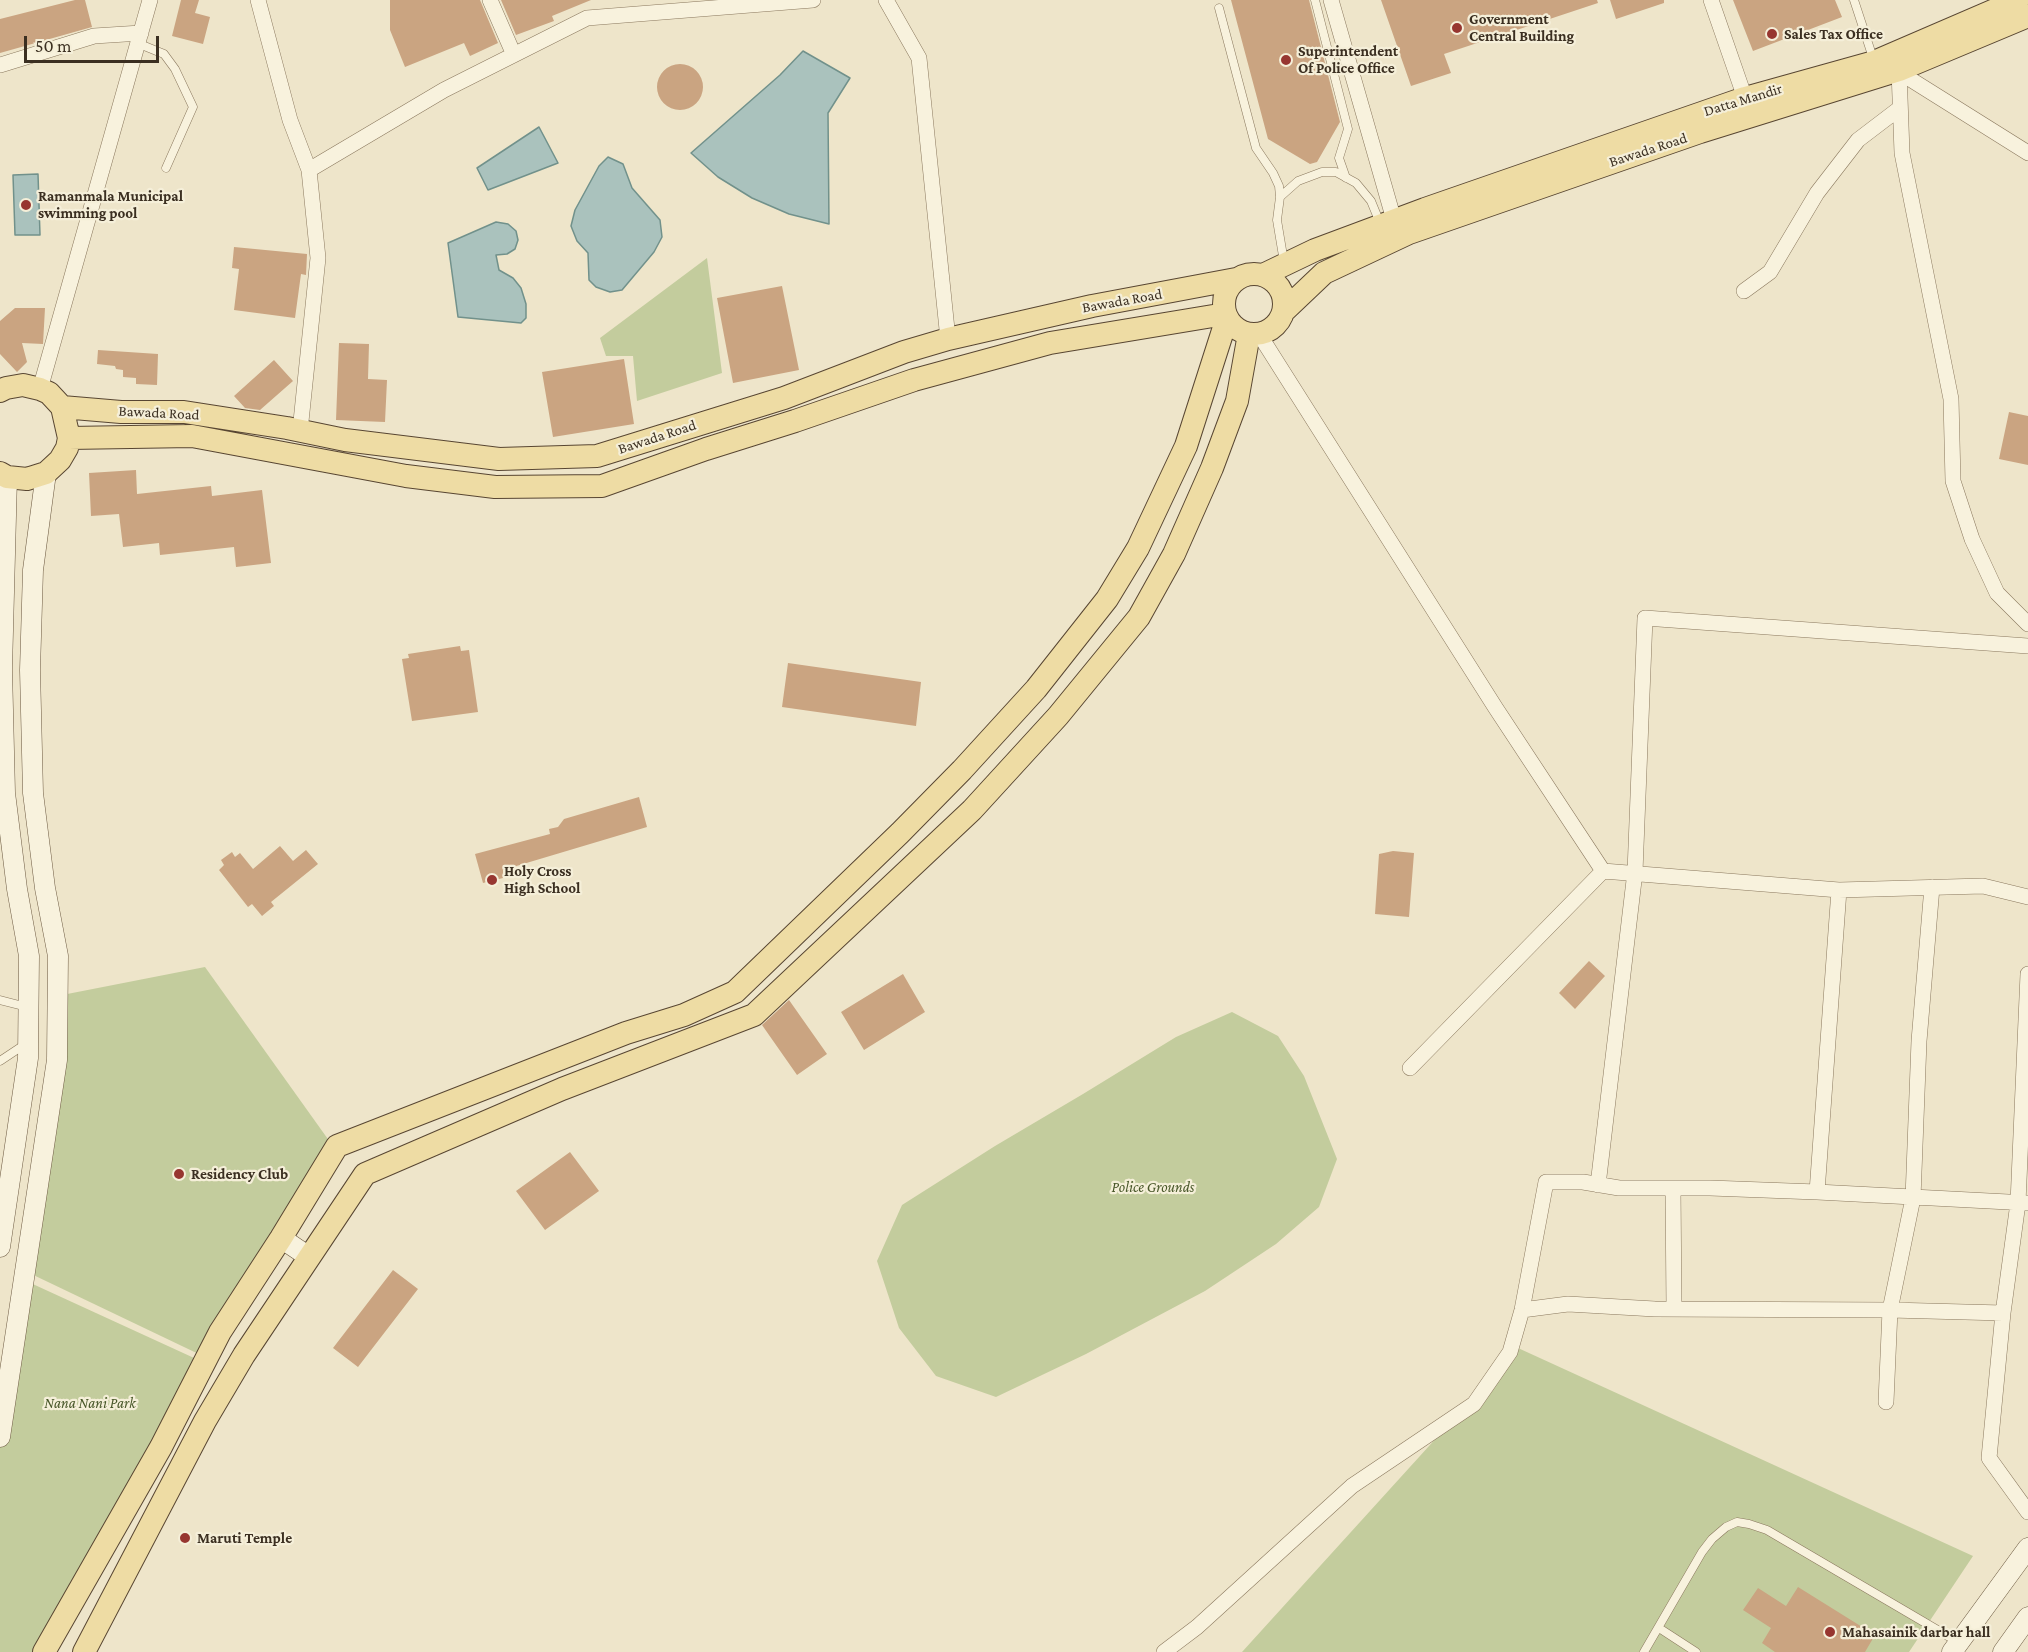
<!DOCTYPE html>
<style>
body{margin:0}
#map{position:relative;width:2028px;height:1652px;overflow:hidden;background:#eee5ca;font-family:"Crimson Pro",serif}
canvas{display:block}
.scale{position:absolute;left:24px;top:36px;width:135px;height:27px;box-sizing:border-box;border:3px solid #3b2f21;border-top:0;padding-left:8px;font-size:18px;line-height:21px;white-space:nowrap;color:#3b2f21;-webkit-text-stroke:4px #f5efd9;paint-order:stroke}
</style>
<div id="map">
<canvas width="2028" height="1652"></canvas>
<div class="scale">50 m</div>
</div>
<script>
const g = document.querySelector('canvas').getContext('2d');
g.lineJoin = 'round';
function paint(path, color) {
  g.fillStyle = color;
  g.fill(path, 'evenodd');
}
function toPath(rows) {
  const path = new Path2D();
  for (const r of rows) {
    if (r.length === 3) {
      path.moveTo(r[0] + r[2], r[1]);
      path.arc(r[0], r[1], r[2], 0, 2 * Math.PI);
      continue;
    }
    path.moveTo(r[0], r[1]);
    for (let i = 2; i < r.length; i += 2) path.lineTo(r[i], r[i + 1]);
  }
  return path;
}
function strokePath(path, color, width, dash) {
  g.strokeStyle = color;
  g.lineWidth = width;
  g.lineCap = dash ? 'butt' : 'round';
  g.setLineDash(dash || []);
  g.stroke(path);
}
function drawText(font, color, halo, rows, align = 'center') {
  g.font = font + ' "Crimson Pro",serif';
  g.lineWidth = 4.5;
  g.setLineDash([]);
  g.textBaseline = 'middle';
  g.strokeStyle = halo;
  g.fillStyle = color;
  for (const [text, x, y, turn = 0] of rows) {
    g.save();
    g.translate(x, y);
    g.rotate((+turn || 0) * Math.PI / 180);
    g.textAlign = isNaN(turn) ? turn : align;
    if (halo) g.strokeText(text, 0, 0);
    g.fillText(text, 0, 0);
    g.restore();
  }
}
paint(toPath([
 [707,258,722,373,637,401,633,356,606,356,600,338],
 [205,967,335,1149,207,1358,25,1271,57,996],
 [1232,1012,1278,1036,1304,1076,1337,1159,1319,1207,1276,1244,1205,1291,1086,1354,996,1397,936,1376,899,1328,877,1261,902,1205,995,1146,1083,1094,1176,1037],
 [24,1280,205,1363,45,1652,0,1652,0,1437],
 [1518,1348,1973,1556,1909,1652,1242,1652]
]), '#c3cc9d');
const water = toPath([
 [803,51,850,78,828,113,829,224,789,214,752,198,718,177,691,153,780,75,803,51],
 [539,127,558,163,488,190,477,168,539,127],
 [608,157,623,164,632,188,660,220,662,237,654,252,622,290,610,292,596,287,589,280,588,253,577,241,571,226,575,210,599,166,608,157],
 [38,174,40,235,15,235,13,175,38,174],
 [496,222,508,224,516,231,518,240,515,249,507,254,496,255,499,270,513,278,521,288,526,304,526,318,521,323,458,317,448,243,496,222]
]);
paint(water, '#aac2bd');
strokePath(water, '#71918b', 1.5);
paint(toPath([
 [75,0,85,0,92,27,0,53,0,19],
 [181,0,199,0,195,13,210,17,203,44,172,36],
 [390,0,480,0,498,43,470,56,464,43,405,67,390,30],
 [501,0,591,0,552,16,554,21,516,35],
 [1231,0,1309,0,1340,122,1317,162,1310,164,1268,139],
 [1381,0,1597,0,1598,3,1444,54,1451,73,1411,86],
 [1610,0,1664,0,1664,3,1616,19],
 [1733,0,1835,0,1842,17,1753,51],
 [680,87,23],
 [234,247,307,254,306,275,301,274,295,318,234,310,239,269,232,268],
 [782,286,799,370,733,383,717,298],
 [15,308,45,308,43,344,22,343,27,362,17,372,0,354,0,321],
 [339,343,369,344,368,379,387,380,385,422,336,420],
 [98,350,158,354,157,385,136,384,136,378,123,377,123,370,116,369,115,366,97,364],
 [624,359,634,424,553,437,542,372],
 [274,360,293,381,260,410,245,408,234,396],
 [2009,412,2028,416,2028,465,1999,459],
 [136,470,137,494,211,486,212,496,262,490,271,563,236,567,234,547,160,555,159,543,123,547,119,514,91,516,89,473],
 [460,646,461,651,469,650,478,712,412,721,402,659,409,658,408,654],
 [788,663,921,682,916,726,782,707],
 [639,797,647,827,503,870,503,878,483,883,475,854,550,834,549,829,558,827,564,819],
 [280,846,293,861,306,850,318,864,271,902,274,906,262,916,252,904,248,907,219,870,224,865,221,860,232,852,235,857,240,853,253,869],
 [1393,851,1414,853,1409,917,1375,914,1379,854],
 [1589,961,1605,976,1575,1009,1559,993],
 [903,974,925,1012,864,1050,841,1012],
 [789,1000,827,1054,797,1075,762,1025],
 [570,1152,599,1191,545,1230,516,1191],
 [393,1270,418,1289,358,1367,333,1348],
 [1798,1587,1875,1635,1865,1652,1775,1652,1762,1643,1771,1628,1743,1610,1758,1588,1786,1606]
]), '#caa481');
const lane = toPath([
 [1315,0,1348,129,1339,158,1346,178],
 [1854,0,1874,61],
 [1219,8,1256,148,1273,173,1279,186,1280,197,1277,220,1284,262],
 [137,43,164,54,175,69,193,107,166,168],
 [1280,197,1298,181,1322,172,1336,172,1356,183,1371,201,1380,223],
 [0,1000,27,1007],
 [0,1061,27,1043],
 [1659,1628,1696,1652],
 [1644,1652,1702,1552,1712,1539,1726,1527,1737,1522,1749,1524,1767,1530,1958,1642]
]);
const street = toPath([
 [258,0,290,120,309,170,318,258,300,431],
 [490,0,514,55],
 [886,0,919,58,948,339],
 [1331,0,1394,220],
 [1711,0,1745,98],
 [0,65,94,36,141,33],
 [1894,69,2028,153],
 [1899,70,1902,153,1951,399,1953,481,1972,539,1997,593,2028,624],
 [309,170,444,90,587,18,813,0],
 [1744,291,1770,272,1817,193,1858,140,1900,108],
 [1259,334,1495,707,1603,871],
 [40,389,150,0],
 [2028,974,2018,1203,2003,1313,1989,1458,2028,1512],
 [1410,1068,1603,871,1839,890,1983,886,2028,897],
 [1598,1185,1635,872,1645,618,2028,646],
 [1673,1188,1674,1308],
 [1817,1192,1839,890],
 [1522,1310,1568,1304,1655,1309,1890,1310,2003,1313],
 [1886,1402,1890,1310,1913,1198,1919,1041,1932,887],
 [1164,1652,1197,1627,1352,1486,1474,1404,1510,1352,1522,1310,1546,1182,1583,1182,1619,1188,1710,1188,1817,1192,2028,1203]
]);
const secondary = toPath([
 [281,1238,309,1257],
 [0,1247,28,1058,29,956,17,889,5,793,2,669,7,477],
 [0,1437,57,1060,58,956,45,888,33,793,30,670,33,570,46,473],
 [1952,1652,2028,1548],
 [2003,1652,2028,1617]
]);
const primary = toPath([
 [1254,304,30],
 [1265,274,1315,250,1425,209,1745,98,1874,62,2018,0],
 [1284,311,1324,273,1409,233,1700,132,1899,70,2028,16],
 [0,391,6,388,23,385,40,389,49,393,62,407,69,438,67,448,60,460,46,473,27,479,7,477,0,473],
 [62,407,121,412,184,412,287,428,345,440,499,459,597,456,784,398,904,352,948,339,1092,306,1236,279],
 [69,438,192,436,406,476,495,487,602,486,706,449,795,421,914,380,1050,343,1225,314],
 [44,1652,161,1447,220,1332,281,1238,337,1146,626,1033,684,1015,735,992,900,833,962,770,1036,689,1107,599,1138,548,1186,446,1227,318],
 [84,1652,205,1421,244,1355,365,1174,562,1089,754,1015,972,810,1058,716,1139,617,1174,554,1212,468,1237,401,1249,334]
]);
strokePath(lane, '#8a785e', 9);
strokePath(street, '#8a785e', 16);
strokePath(secondary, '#6c5941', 21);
strokePath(primary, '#584632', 24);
strokePath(lane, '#f8f2dd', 8);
strokePath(street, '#f8f2dd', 15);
strokePath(secondary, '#f8f2dd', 20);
strokePath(primary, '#eedca4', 22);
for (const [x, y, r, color] of [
 [1457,28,6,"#973630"],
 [1772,34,6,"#973630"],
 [1286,60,6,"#973630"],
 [26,205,6,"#973630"],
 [492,880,6,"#973630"],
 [179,1174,6,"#973630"],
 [185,1538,6,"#973630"],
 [1830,1632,6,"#973630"]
]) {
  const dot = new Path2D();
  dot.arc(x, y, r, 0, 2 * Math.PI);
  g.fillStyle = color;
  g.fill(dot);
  strokePath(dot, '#f5efd9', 2);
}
drawText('bold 15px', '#3b2f21', '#f5efd9', [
 ["Government",1469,19],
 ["Central Building",1469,36],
 ["Sales Tax Office",1784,34],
 ["Superintendent",1298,51],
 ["Of Police Office",1298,68],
 ["Ramanmala Municipal",38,196],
 ["swimming pool",38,213],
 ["Holy Cross",504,871],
 ["High School",504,888],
 ["Residency Club",191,1174],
 ["Maruti Temple",197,1538],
 ["Mahasainik darbar hall",1842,1632]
], 'left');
drawText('15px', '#3b2f21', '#f5efd9', [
 ["Datta Mandir",1743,100,-17],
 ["Bawada Road",1648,150,-18],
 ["Bawada Road",1122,301,-10],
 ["Bawada Road",159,413,3],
 ["Bawada Road",657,437,-18]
]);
drawText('italic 15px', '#485729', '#f5efd9', [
 ["Police Grounds",1153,1187],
 ["Nana Nani Park",90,1403]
]);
</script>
